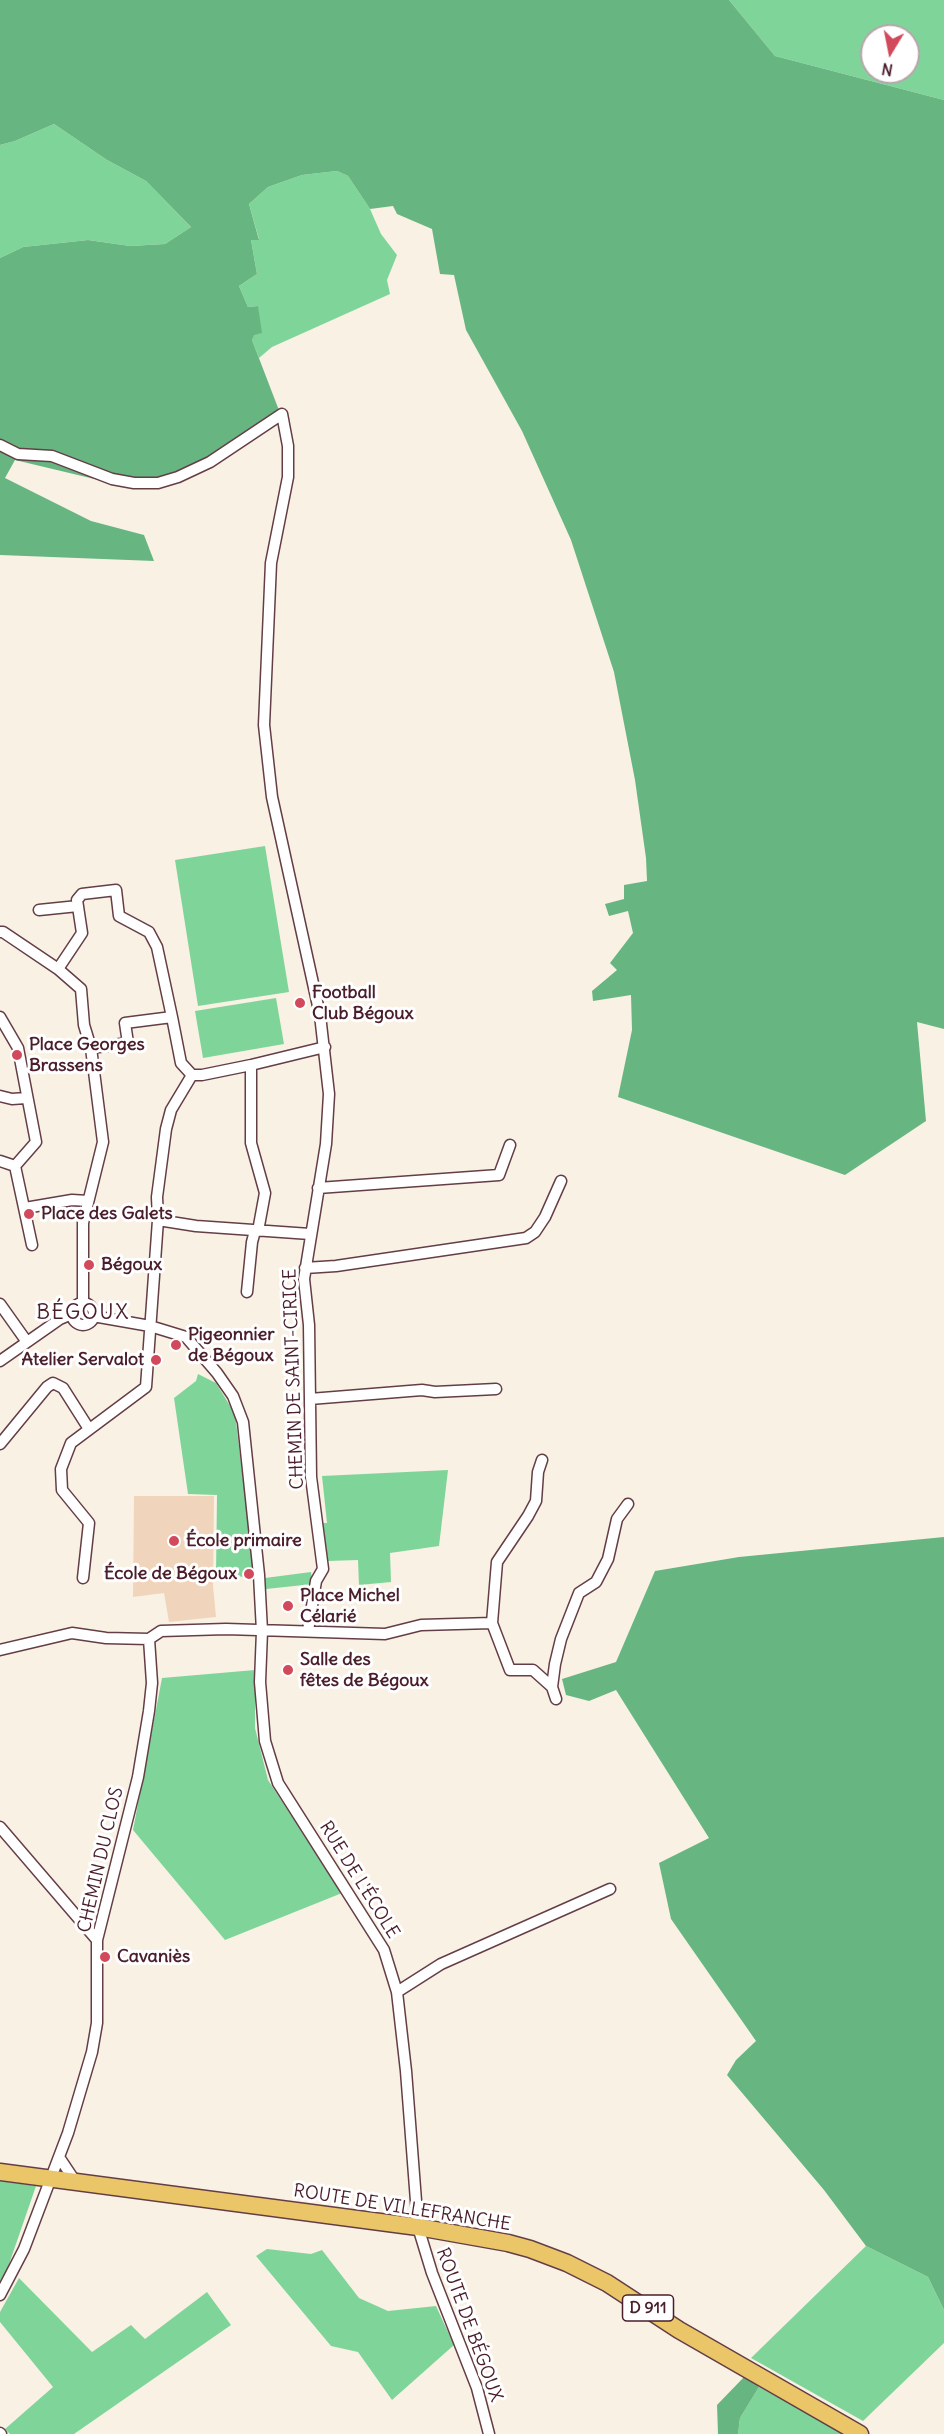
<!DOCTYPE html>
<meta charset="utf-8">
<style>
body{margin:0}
#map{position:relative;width:944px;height:2434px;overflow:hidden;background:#f9f1e3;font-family:Delius,sans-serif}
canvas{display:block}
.north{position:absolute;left:860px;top:24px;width:60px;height:60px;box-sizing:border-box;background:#fff;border:2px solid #b7a5aa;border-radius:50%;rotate:190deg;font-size:16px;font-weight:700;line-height:24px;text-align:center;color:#4a1f2b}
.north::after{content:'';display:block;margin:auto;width:21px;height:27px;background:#d1495b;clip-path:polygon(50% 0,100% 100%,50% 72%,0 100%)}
</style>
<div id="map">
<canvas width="944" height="2434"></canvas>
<div class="north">N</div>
</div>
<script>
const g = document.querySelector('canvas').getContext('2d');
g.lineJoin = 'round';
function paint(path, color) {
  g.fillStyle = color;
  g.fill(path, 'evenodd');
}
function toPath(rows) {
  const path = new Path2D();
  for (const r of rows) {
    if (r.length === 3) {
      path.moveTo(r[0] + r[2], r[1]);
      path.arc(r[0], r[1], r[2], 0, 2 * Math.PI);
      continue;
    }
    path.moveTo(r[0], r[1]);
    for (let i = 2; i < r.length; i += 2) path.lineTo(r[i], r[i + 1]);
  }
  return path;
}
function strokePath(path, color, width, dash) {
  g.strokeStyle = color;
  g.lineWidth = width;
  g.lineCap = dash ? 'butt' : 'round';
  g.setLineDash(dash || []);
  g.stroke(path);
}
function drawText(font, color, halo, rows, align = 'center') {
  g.font = font + ' Delius,sans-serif';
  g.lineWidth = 6;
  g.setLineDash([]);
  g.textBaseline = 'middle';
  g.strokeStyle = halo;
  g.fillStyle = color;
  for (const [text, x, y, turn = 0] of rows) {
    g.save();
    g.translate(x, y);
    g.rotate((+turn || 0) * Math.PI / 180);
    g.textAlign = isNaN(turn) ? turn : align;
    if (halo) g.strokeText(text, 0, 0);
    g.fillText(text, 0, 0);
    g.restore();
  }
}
paint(toPath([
 [134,1496,214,1496,213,1586,216,1617,169,1622,164,1593,133,1597]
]), '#f0d5bc');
paint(toPath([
 [729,0,944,0,944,100,775,56],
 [872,36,908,36,908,72,872,72],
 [54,124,107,160,146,181,191,227,165,244,130,246,88,240,23,247,0,258,0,145,15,141],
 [337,171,348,176,370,209,381,234,397,255,387,280,390,294,272,347,259,358,252,340,258,306,248,307,239,286,257,274,251,240,259,239,249,204,268,187,302,175],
 [265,846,289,992,198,1006,175,860],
 [276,998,284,1044,203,1058,195,1011],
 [198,1374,216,1383,235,1414,255,1578,216,1574,217,1495,188,1494,174,1398,196,1381],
 [448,1470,439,1546,390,1553,391,1582,359,1585,358,1560,328,1561,323,1523,327,1523,322,1476],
 [311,1572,313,1584,266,1589,265,1578],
 [255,1670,255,1728,268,1780,342,1893,225,1940,133,1830,162,1678],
 [0,2181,36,2186,8,2267,0,2283],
 [866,2246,928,2277,944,2310,944,2343,863,2421,751,2358],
 [267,2249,311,2254,322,2250,359,2298,388,2311,436,2306,454,2345,392,2400,358,2352,331,2346,256,2256],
 [19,2278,92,2352,131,2325,145,2339,207,2292,231,2325,74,2434,10,2434,5,2429,53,2387,0,2322,0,2312],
 [759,2387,845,2434,738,2434,740,2418]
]), '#7fd599');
paint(toPath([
 [0,0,729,0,775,56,944,100,944,1029,917,1022,926,1121,845,1175,618,1097,632,1030,631,995,593,1001,592,991,617,970,610,963,633,933,628,911,609,916,605,904,624,899,624,885,647,881,646,858,635,780,614,672,571,540,522,431,466,330,454,275,440,274,432,229,397,214,393,206,370,209,348,176,337,171,302,175,268,187,249,204,259,240,251,240,257,274,239,286,248,307,258,306,262,333,254,335,252,340,280,413,187,471,128,487,15,460,5,478,91,521,144,535,154,561,0,555,0,258,23,247,88,240,130,246,165,244,191,227,146,181,107,160,54,124,15,141,0,145],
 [944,1537,944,2310,928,2277,866,2246,824,2190,727,2075,736,2060,756,2041,671,1919,659,1863,709,1838,616,1690,589,1701,566,1695,562,1679,616,1662,655,1571,739,1557],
 [745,2376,759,2387,740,2418,738,2434,718,2434,717,2405]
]), '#67b681');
const minor = toPath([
 [0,445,18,454,52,456,112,479,134,483,158,483,178,477,210,462,282,414,288,446,288,477,271,563,264,725,272,797,320,1015,329,1094,326,1144,304,1279,309,1325,311,1477,323,1569,316,1581,308,1631],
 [39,910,78,906],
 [0,932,3,932,58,969,81,989,84,1025,91,1048,103,1142,83,1223,83,1303],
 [58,969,82,933,77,900,82,894,116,890,119,916,149,932,157,947,172,1017,125,1023,128,1043,91,1048],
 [0,1017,18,1048,36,1142,15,1166,0,1161],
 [251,1065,251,1143,265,1193,258,1231],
 [192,1075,202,1075,251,1065,325,1047],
 [0,1096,12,1099,26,1098],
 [15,1166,32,1245],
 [318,1188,499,1175,510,1145],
 [25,1208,72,1200,88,1201],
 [158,1220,196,1226,310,1234],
 [305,1268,336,1266,526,1238,535,1232,545,1217,561,1181],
 [247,1292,252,1242,255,1231],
 [83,1314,11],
 [0,1304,27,1342],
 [93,1316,150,1326,186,1337,217,1373,233,1396,243,1422,259,1575,262,1631,260,1682,265,1741,278,1783,384,1950,397,1992,406,2071,418,2227,432,2273,477,2388,489,2434],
 [0,1361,60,1319,72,1314],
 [310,1399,422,1390,435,1392,496,1389],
 [0,1444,47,1387,53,1383,63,1388,89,1429],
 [542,1460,538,1472,536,1501,528,1516,497,1562,492,1623,510,1670,533,1670,552,1687],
 [83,1578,89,1523,62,1490,61,1469,71,1443,146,1387,158,1220,157,1197,166,1129,171,1110,192,1075,181,1063,172,1017],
 [0,1650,72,1633,106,1638,149,1639,161,1631,226,1629,385,1634,421,1625,492,1623],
 [556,1699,552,1687,555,1664,561,1639,579,1593,596,1582,608,1559,617,1519,628,1504],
 [0,1827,97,1940],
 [397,1992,441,1964,610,1889],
 [59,2157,75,2181],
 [0,2295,24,2249,68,2133,92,2052,97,2023,97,1940,138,1777,149,1711,152,1683,149,1639],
 [0,2433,1,2434]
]);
const primary = toPath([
 [0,2172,418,2227,508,2243,530,2249,567,2263,607,2283,679,2330,860,2434]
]);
strokePath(minor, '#643e47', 13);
strokePath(primary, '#643e47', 19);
strokePath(minor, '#fff', 10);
strokePath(primary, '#ebc669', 16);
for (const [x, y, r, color] of [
 [300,1003,6,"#d1495b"],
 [17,1055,6,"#d1495b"],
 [29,1214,6,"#d1495b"],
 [89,1265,6,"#d1495b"],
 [176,1345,6,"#d1495b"],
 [156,1360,6,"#d1495b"],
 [174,1541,6,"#d1495b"],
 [249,1574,6,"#d1495b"],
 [288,1606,6,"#d1495b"],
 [288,1670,6,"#d1495b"],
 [105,1957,6,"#d1495b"]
]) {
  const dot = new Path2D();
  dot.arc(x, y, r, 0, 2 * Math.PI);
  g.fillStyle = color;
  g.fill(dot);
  strokePath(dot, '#fff', 2);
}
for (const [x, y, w] of [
 [648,2308,51]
]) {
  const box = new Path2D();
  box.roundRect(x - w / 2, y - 13, w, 26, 4.5);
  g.fillStyle = '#fff';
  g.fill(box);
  strokePath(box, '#4a1f2b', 1.5);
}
drawText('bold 16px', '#4a1f2b', null, [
 ["D 911",648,2308]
]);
drawText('bold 18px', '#4a1f2b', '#fff', [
 ["Football",312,993],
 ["Club Bégoux",312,1014],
 ["Place Georges",29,1045],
 ["Brassens",29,1066],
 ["Place des Galets",41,1214],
 ["Bégoux",101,1265],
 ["Pigeonnier",188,1335],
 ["de Bégoux",188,1356],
 ["Atelier Servalot",144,1360,"right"],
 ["École primaire",186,1541],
 ["École de Bégoux",237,1574,"right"],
 ["Place Michel",300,1596],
 ["Célarié",300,1617],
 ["Salle des",300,1660],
 ["fêtes de Bégoux",300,1681],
 ["Cavaniès",117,1957]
], 'left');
drawText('18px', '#4a1f2b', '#fff', [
 ["CHEMIN DE SAINT-CIRICE",294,1379,-92],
 ["CHEMIN DU CLOS",101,1860,-77],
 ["RUE DE L'ÉCOLE",359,1880,58],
 ["ROUTE DE VILLEFRANCHE",402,2208,9],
 ["ROUTE DE BÉGOUX",469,2325,70]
]);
g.letterSpacing = '1.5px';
drawText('21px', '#4a1f2b', '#fff', [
 ["BÉGOUX",83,1313]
]);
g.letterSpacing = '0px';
</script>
